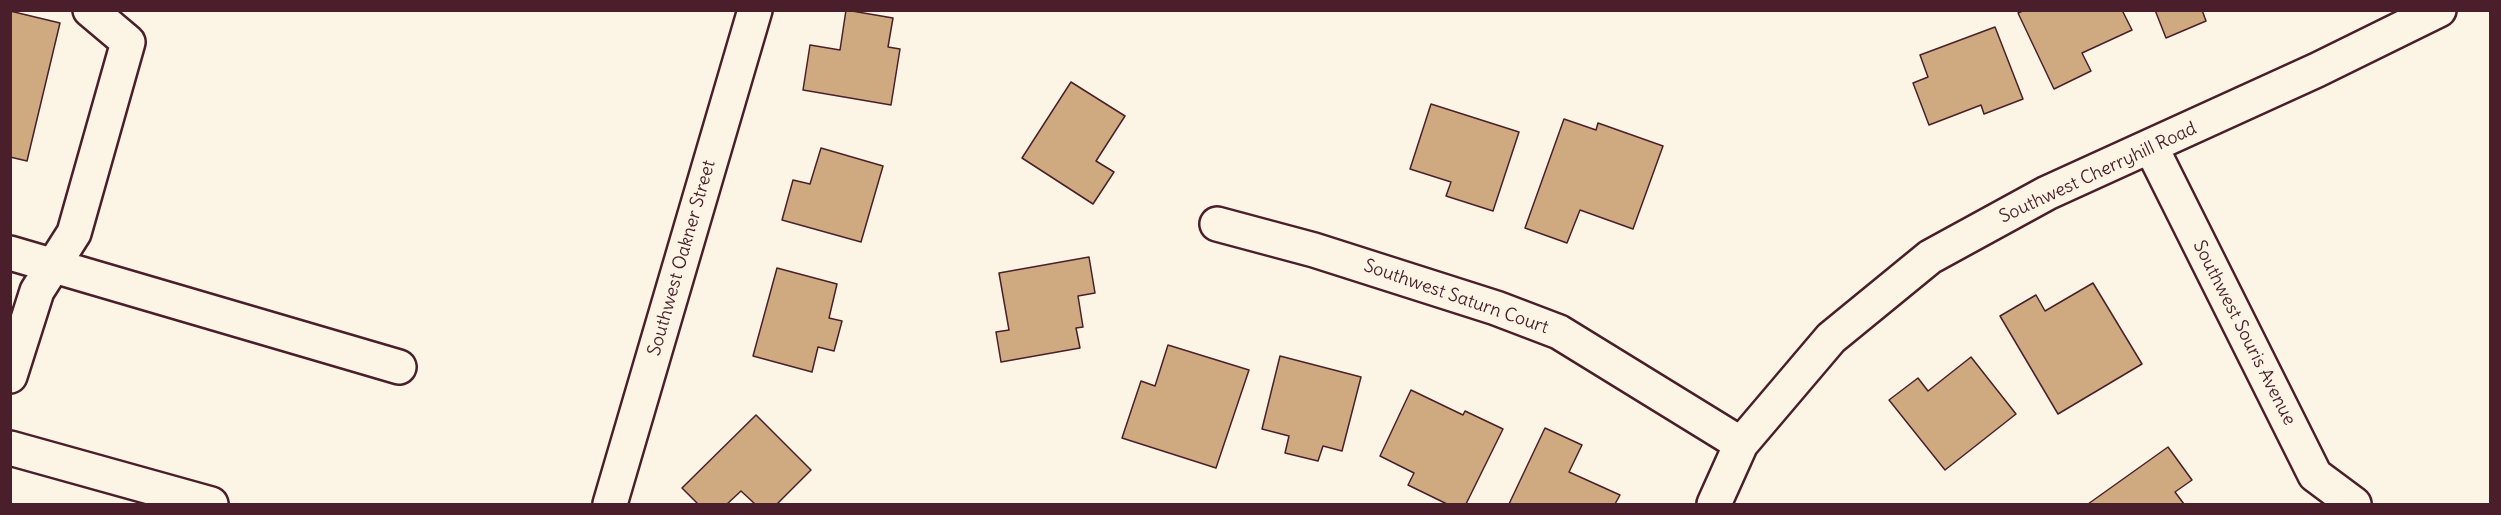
<!DOCTYPE html>
<style>
body{margin:0}
#map{position:relative;width:2501px;height:515px;overflow:hidden;background:#fcf5e5;font-family:Delius,sans-serif}
canvas{display:block}
.frame{position:absolute;inset:0;border:12px solid #4a1f2b;pointer-events:none}
</style>
<div id="map">
<canvas width="2501" height="515"></canvas>
<div class="frame"></div>
</div>
<script>
const g = document.querySelector('canvas').getContext('2d');
g.lineJoin = 'round';
function paint(path, color) {
  g.fillStyle = color;
  g.fill(path, 'evenodd');
}
function toPath(rows) {
  const path = new Path2D();
  for (const r of rows) {
    path.moveTo(r[0], r[1]);
    for (let i = 2; i < r.length; i += 2) path.lineTo(r[i], r[i + 1]);
  }
  return path;
}
function strokePath(path, color, width, dash) {
  g.strokeStyle = color;
  g.lineWidth = width;
  g.lineCap = dash ? 'butt' : 'round';
  g.setLineDash(dash || []);
  g.stroke(path);
}
function drawText(font, color, halo, rows, align = 'center') {
  g.font = font + ' Delius,sans-serif';
  g.lineWidth = 4.5;
  g.setLineDash([]);
  g.textBaseline = 'middle';
  g.strokeStyle = halo;
  g.fillStyle = color;
  for (const [text, x, y, turn = 0] of rows) {
    g.save();
    g.translate(x, y);
    g.rotate((+turn || 0) * Math.PI / 180);
    g.textAlign = isNaN(turn) ? turn : align;
    if (halo) g.strokeText(text, 0, 0);
    g.fillText(text, 0, 0);
    g.restore();
  }
}
const building = toPath([
 [846,10,893,18,888,47,900,49,891,105,803,90,810,45,840,50,846,10],
 [2025,10,2122,10,2132,30,2082,53,2091,71,2054,89,2018,13,2025,10],
 [2155,10,2202,10,2206,21,2166,38,2155,10],
 [10,11,60,23,27,161,10,157,10,11],
 [1995,27,2023,99,1984,114,1981,105,1929,125,1913,83,1928,77,1920,55,1995,27],
 [1071,82,1125,116,1096,161,1114,172,1093,204,1022,158,1071,82],
 [1431,104,1519,132,1493,211,1446,196,1451,182,1410,169,1431,104],
 [1564,119,1596,130,1598,123,1663,146,1633,229,1580,210,1567,243,1525,228,1564,119],
 [821,148,883,166,861,242,782,220,793,180,810,184,821,148],
 [1089,257,1095,293,1078,296,1083,327,1076,328,1080,348,1001,362,996,332,1009,330,999,273,1089,257],
 [777,268,837,284,829,318,842,321,834,351,818,347,812,372,753,356,777,268],
 [2093,283,2142,364,2058,414,2000,316,2036,295,2045,311,2093,283],
 [1168,345,1249,370,1216,468,1122,438,1141,381,1155,386,1168,345],
 [1280,356,1361,377,1342,451,1323,446,1318,461,1285,453,1289,436,1262,429,1280,356],
 [1971,357,2016,414,1945,470,1889,400,1918,378,1928,391,1971,357],
 [1411,390,1463,415,1465,411,1503,429,1466,504,1447,504,1408,485,1414,473,1380,456,1411,390],
 [756,415,811,470,777,504,755,504,741,491,727,504,698,504,682,488,756,415],
 [1545,428,1582,445,1569,472,1620,495,1615,504,1509,504,1545,428],
 [2168,447,2192,480,2175,492,2184,504,2088,504,2168,447]
]);
paint(building, '#cfaa81');
strokePath(building, '#4a1f2b', 1.5);
const minor = toPath([
 [2151,147,2315,475,2354,504],
 [1217,224,1314,250,1496,308,1559,332,1741,444],
 [10,253,399,367],
 [10,376,37,291,74,233,128,42,90,10],
 [10,448,211,504],
 [610,504,755,10],
 [1714,504,1741,444,1831,338,1930,257,2047,193,2317,70,2439,10]
]);
strokePath(minor, '#4a1f2b', 38);
strokePath(minor, '#fcf5e5', 33);
drawText('18px', '#4a1f2b', '#fcf5e5', [
 ["Southwest Cherryhill Road",2098,173,-25],
 ["Southwest Oakner Street",682,258,-74],
 ["Southwest Saturn Court",1456,297,19],
 ["Southwest Souris Avenue",2244,333,63]
]);
</script>
